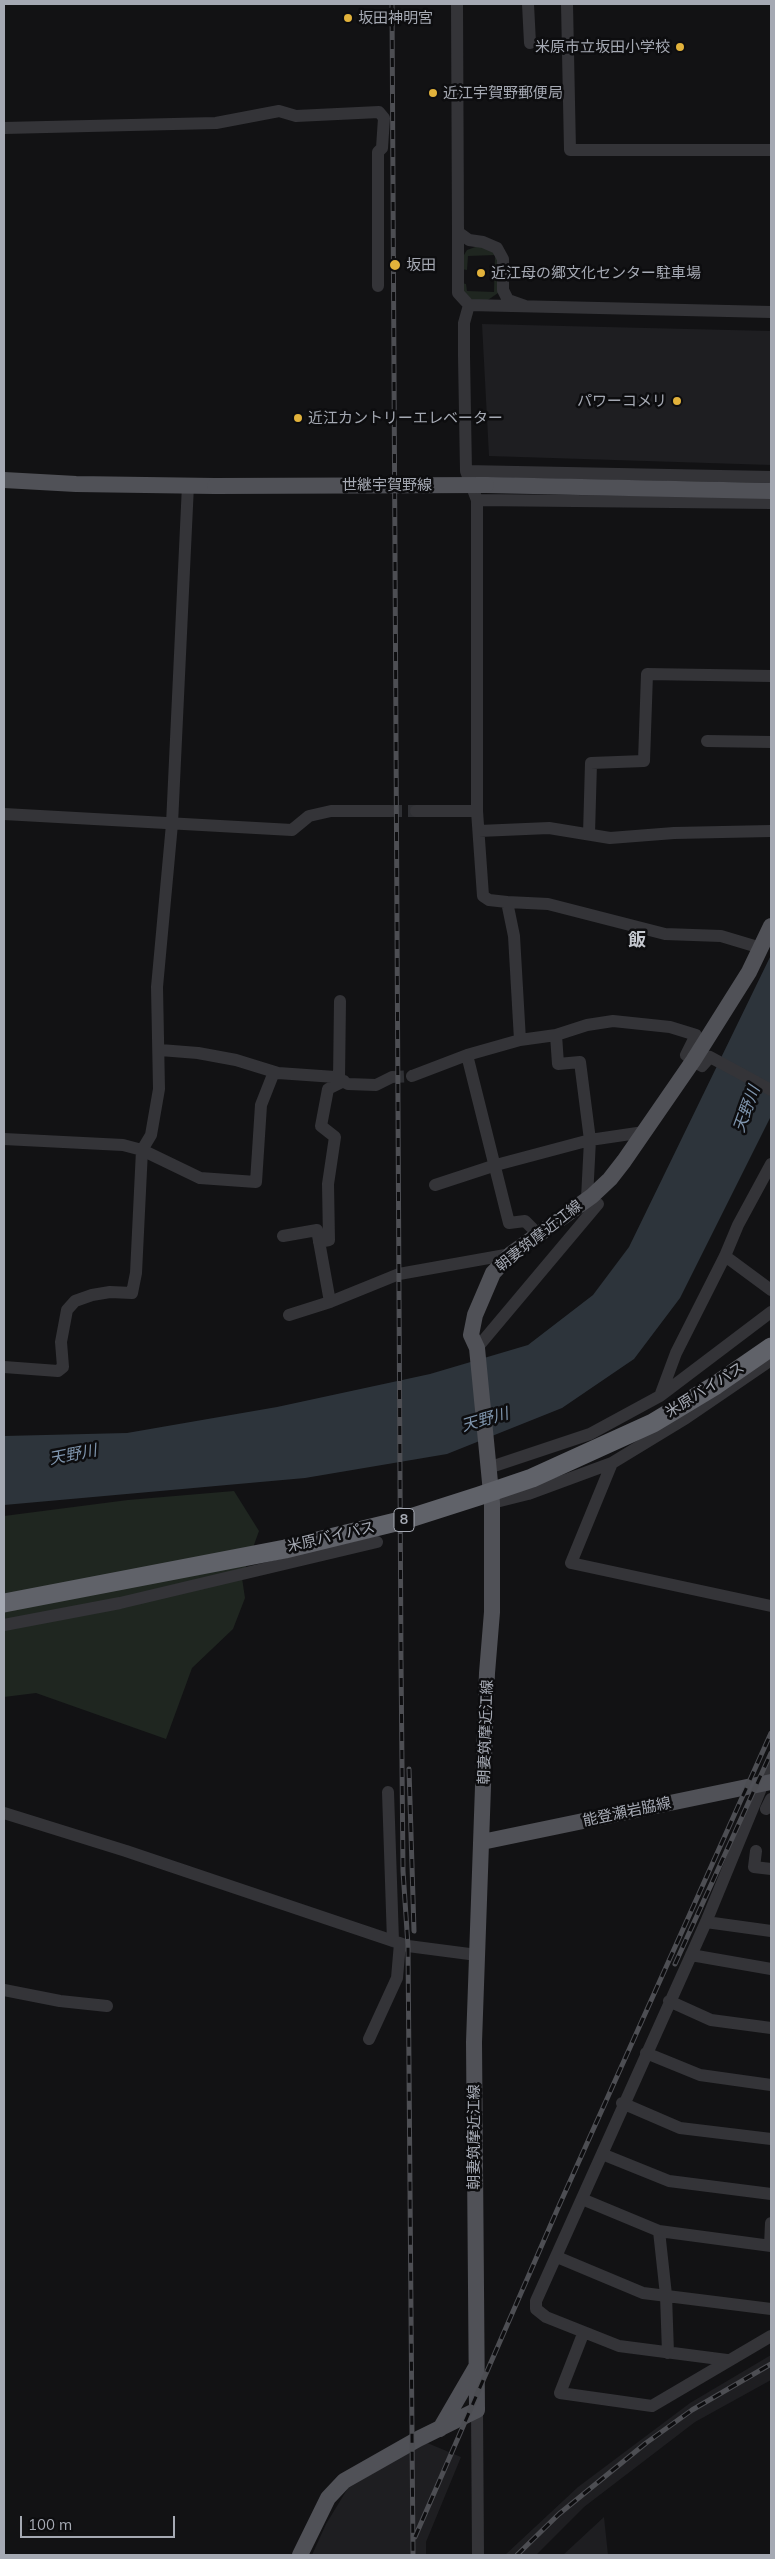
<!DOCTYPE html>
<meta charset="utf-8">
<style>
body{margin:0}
#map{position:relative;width:775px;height:2559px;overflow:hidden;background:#121214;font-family:Mulish,sans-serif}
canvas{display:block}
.frame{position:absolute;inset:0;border:5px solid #a5a9b3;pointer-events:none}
.scale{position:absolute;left:20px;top:2516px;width:155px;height:22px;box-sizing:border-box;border:2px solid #a5a9b3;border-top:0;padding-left:6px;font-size:15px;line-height:18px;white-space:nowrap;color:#a5a9b3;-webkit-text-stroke:4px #0d0d0f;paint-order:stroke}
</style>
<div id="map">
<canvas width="775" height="2559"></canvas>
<div class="frame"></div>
<div class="scale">100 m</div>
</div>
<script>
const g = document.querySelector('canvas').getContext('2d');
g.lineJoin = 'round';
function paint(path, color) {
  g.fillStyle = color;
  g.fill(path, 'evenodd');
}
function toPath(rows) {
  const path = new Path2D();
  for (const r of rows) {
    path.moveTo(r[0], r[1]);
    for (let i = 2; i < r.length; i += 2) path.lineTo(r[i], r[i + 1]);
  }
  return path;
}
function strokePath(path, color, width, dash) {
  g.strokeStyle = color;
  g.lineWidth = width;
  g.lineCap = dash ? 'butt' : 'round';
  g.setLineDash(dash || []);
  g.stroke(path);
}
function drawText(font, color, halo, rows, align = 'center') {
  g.font = font + ' Mulish,"Noto Sans JP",sans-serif';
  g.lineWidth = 5;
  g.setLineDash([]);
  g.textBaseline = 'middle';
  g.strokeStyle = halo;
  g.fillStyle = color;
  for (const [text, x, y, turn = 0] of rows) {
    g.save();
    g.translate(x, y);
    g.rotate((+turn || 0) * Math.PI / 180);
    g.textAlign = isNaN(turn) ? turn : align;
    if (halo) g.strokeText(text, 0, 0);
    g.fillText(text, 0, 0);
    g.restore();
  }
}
paint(toPath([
 [482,324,771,331,771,465,489,456],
 [771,2355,771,2380,695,2422,584,2507,536,2555,505,2555,578,2487,690,2403],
 [425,2442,461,2457,426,2542,426,2555,312,2555,326,2524,348,2488],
 [604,2517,608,2555,563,2555]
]), '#1e1e21');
paint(toPath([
 [478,246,488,246,500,258,498,293,485,302,477,303,464,295,462,283,466,284,467,291,494,292,495,255,468,256,467,270,462,269,464,255,467,250],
 [234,1491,259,1531,242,1578,245,1598,233,1629,192,1668,166,1739,36,1693,4,1697,4,1516,128,1500]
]), '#1f2620');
paint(toPath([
 [771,955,771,1116,680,1298,634,1359,562,1408,447,1454,305,1478,4,1505,4,1436,127,1433,277,1407,430,1374,528,1345,593,1295,629,1247]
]), '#2d343b');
strokePath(toPath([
 [390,811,416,811],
 [392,1077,412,1076]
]), '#2f3034', 12, [12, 6]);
strokePath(toPath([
 [457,4,458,232],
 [528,4,530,43],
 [567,4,570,150,771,150],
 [4,128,216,123,279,111,296,116,379,112,384,118,382,148,378,152,378,286],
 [469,305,464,323,464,356,466,471,477,500,477,811,483,896,489,900,507,902,514,936,520,1040,556,1035,587,1025,613,1021,670,1027,696,1035,686,1055,693,1061,702,1066,710,1057,771,1090],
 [525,306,508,300,503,290,503,259,497,248,483,242,469,240,458,232,458,293,469,305,771,312],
 [466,471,771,477],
 [477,500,771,503],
 [707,741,771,742],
 [416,811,477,811],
 [4,814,292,830,309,816,331,811,390,811],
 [479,831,549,828,610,838,674,833,771,831],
 [589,834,591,763,644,761,647,674,771,676],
 [507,902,548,904,665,934,721,936,761,948],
 [160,1050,198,1053,236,1060,278,1073,335,1077,348,1084,376,1085,392,1077],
 [467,1055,509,1223,525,1221,539,1235],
 [412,1076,467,1055,520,1040],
 [339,1079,340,1001],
 [4,1139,123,1145,142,1150,200,1178,256,1182,261,1105,274,1072],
 [435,1185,496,1165,590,1140,644,1132],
 [283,1236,317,1230,330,1302],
 [319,1242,329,1240,328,1184,335,1137,321,1126,328,1089,344,1081],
 [725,1256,771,1290],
 [289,1315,330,1302,399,1274,511,1254],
 [477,1348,598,1204,587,1198,590,1140,580,1062,558,1064,556,1035],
 [4,1367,58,1371,63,1367,61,1342,67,1310,75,1301,92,1295,110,1292,132,1293,136,1273,142,1150,151,1135,159,1089,157,987,172,824,188,485],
 [660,1396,676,1353,725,1256,738,1225,771,1164],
 [612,1463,571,1563,771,1606],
 [488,1468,590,1434,660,1396,771,1312],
 [492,1503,528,1494,612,1463,686,1418,771,1360],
 [4,1625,120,1603,377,1542],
 [388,1792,393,1941],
 [766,1809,771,1799],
 [4,1813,126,1851,408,1946,477,1955],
 [756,1851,754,1867,771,1869],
 [706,1922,771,1931],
 [691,1955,771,1969],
 [4,1990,60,2001,107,2006],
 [669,2001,711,2020,771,2028],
 [369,2039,397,1978,400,1943],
 [646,2053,700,2075,771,2085],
 [622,2103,680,2128,771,2139],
 [602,2154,669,2181,771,2194],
 [582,2199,659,2231,771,2246],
 [659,2231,666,2295,668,2353],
 [770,2246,771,2223],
 [557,2257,643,2293,771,2309],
 [583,2334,560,2393,652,2406,771,2336],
 [727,2360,619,2346,546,2317,536,2309,536,2301,706,1922,771,1764],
 [477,2410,478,2555]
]), '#343438', 12);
strokePath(toPath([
 [4,480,76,484,215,486],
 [486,485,771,491],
 [482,1842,771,1782],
 [440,2429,476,2367],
 [300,2555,328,2498,344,2481,418,2439,477,2410,474,2042,487,1673,492,1612,492,1503,477,1348,471,1335,475,1315,493,1273,511,1254,592,1196,610,1179,624,1161,693,1061,749,972,771,926]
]), '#505157', 16);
const rail = toPath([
 [392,4,401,1659,403,1871,408,1946,413,2555],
 [409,1769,414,1931],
 [675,1964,771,1753],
 [415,2537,558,2208,771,1733],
 [517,2555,559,2514,646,2443,692,2410,771,2364]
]);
strokePath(rail, '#4d4e53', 5);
strokePath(rail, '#0d0d0f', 3, [9]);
strokePath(toPath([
 [215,486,486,485]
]), '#505157', 16);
strokePath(toPath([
 [4,1603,285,1549,404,1520,479,1496,532,1478,653,1423,716,1385,771,1347]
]), '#606269', 19);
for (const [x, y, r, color] of [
 [348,18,5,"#e2b23b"],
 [680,47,5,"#e2b23b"],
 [433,93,5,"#e2b23b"],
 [395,265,6,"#e2b23b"],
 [481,273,5,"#e2b23b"],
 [677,401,5,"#e2b23b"],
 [298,418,5,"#e2b23b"]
]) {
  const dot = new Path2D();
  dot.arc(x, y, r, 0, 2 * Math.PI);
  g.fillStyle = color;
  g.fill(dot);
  strokePath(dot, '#0d0d0f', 2);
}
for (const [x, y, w] of [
 [404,1520,20]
]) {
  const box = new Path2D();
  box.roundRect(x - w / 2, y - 11.5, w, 23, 4);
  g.fillStyle = '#0d0d0f';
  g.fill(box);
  strokePath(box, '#a5a9b3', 1);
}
drawText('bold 14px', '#a5a9b3', null, [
 ["8",404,1520]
]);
drawText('15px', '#a5a9b3', '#0d0d0f', [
 ["坂田神明宮",358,18],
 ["米原市立坂田小学校",670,47,"right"],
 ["近江宇賀野郵便局",443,93],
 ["坂田",406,265],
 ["近江母の郷文化センター駐車場",491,273],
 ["パワーコメリ",667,401,"right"],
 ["近江カントリーエレベーター",308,418]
], 'left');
drawText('15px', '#a5a9b3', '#0d0d0f', [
 ["世継宇賀野線",387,485],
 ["朝妻筑摩近江線",539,1236,-38],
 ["米原バイパス",705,1390,-32],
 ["米原バイパス",331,1537,-13],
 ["朝妻筑摩近江線",486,1732,-88],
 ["能登瀬岩脇線",627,1812,-12],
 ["朝妻筑摩近江線",474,2137,-90]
]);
drawText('italic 16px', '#7e94ac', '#0d0d0f', [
 ["天野川",747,1109,-70],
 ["天野川",485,1420,-16],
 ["天野川",73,1455,-11]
]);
drawText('bold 18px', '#c5c8cf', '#0d0d0f', [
 ["飯",637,941]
]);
</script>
